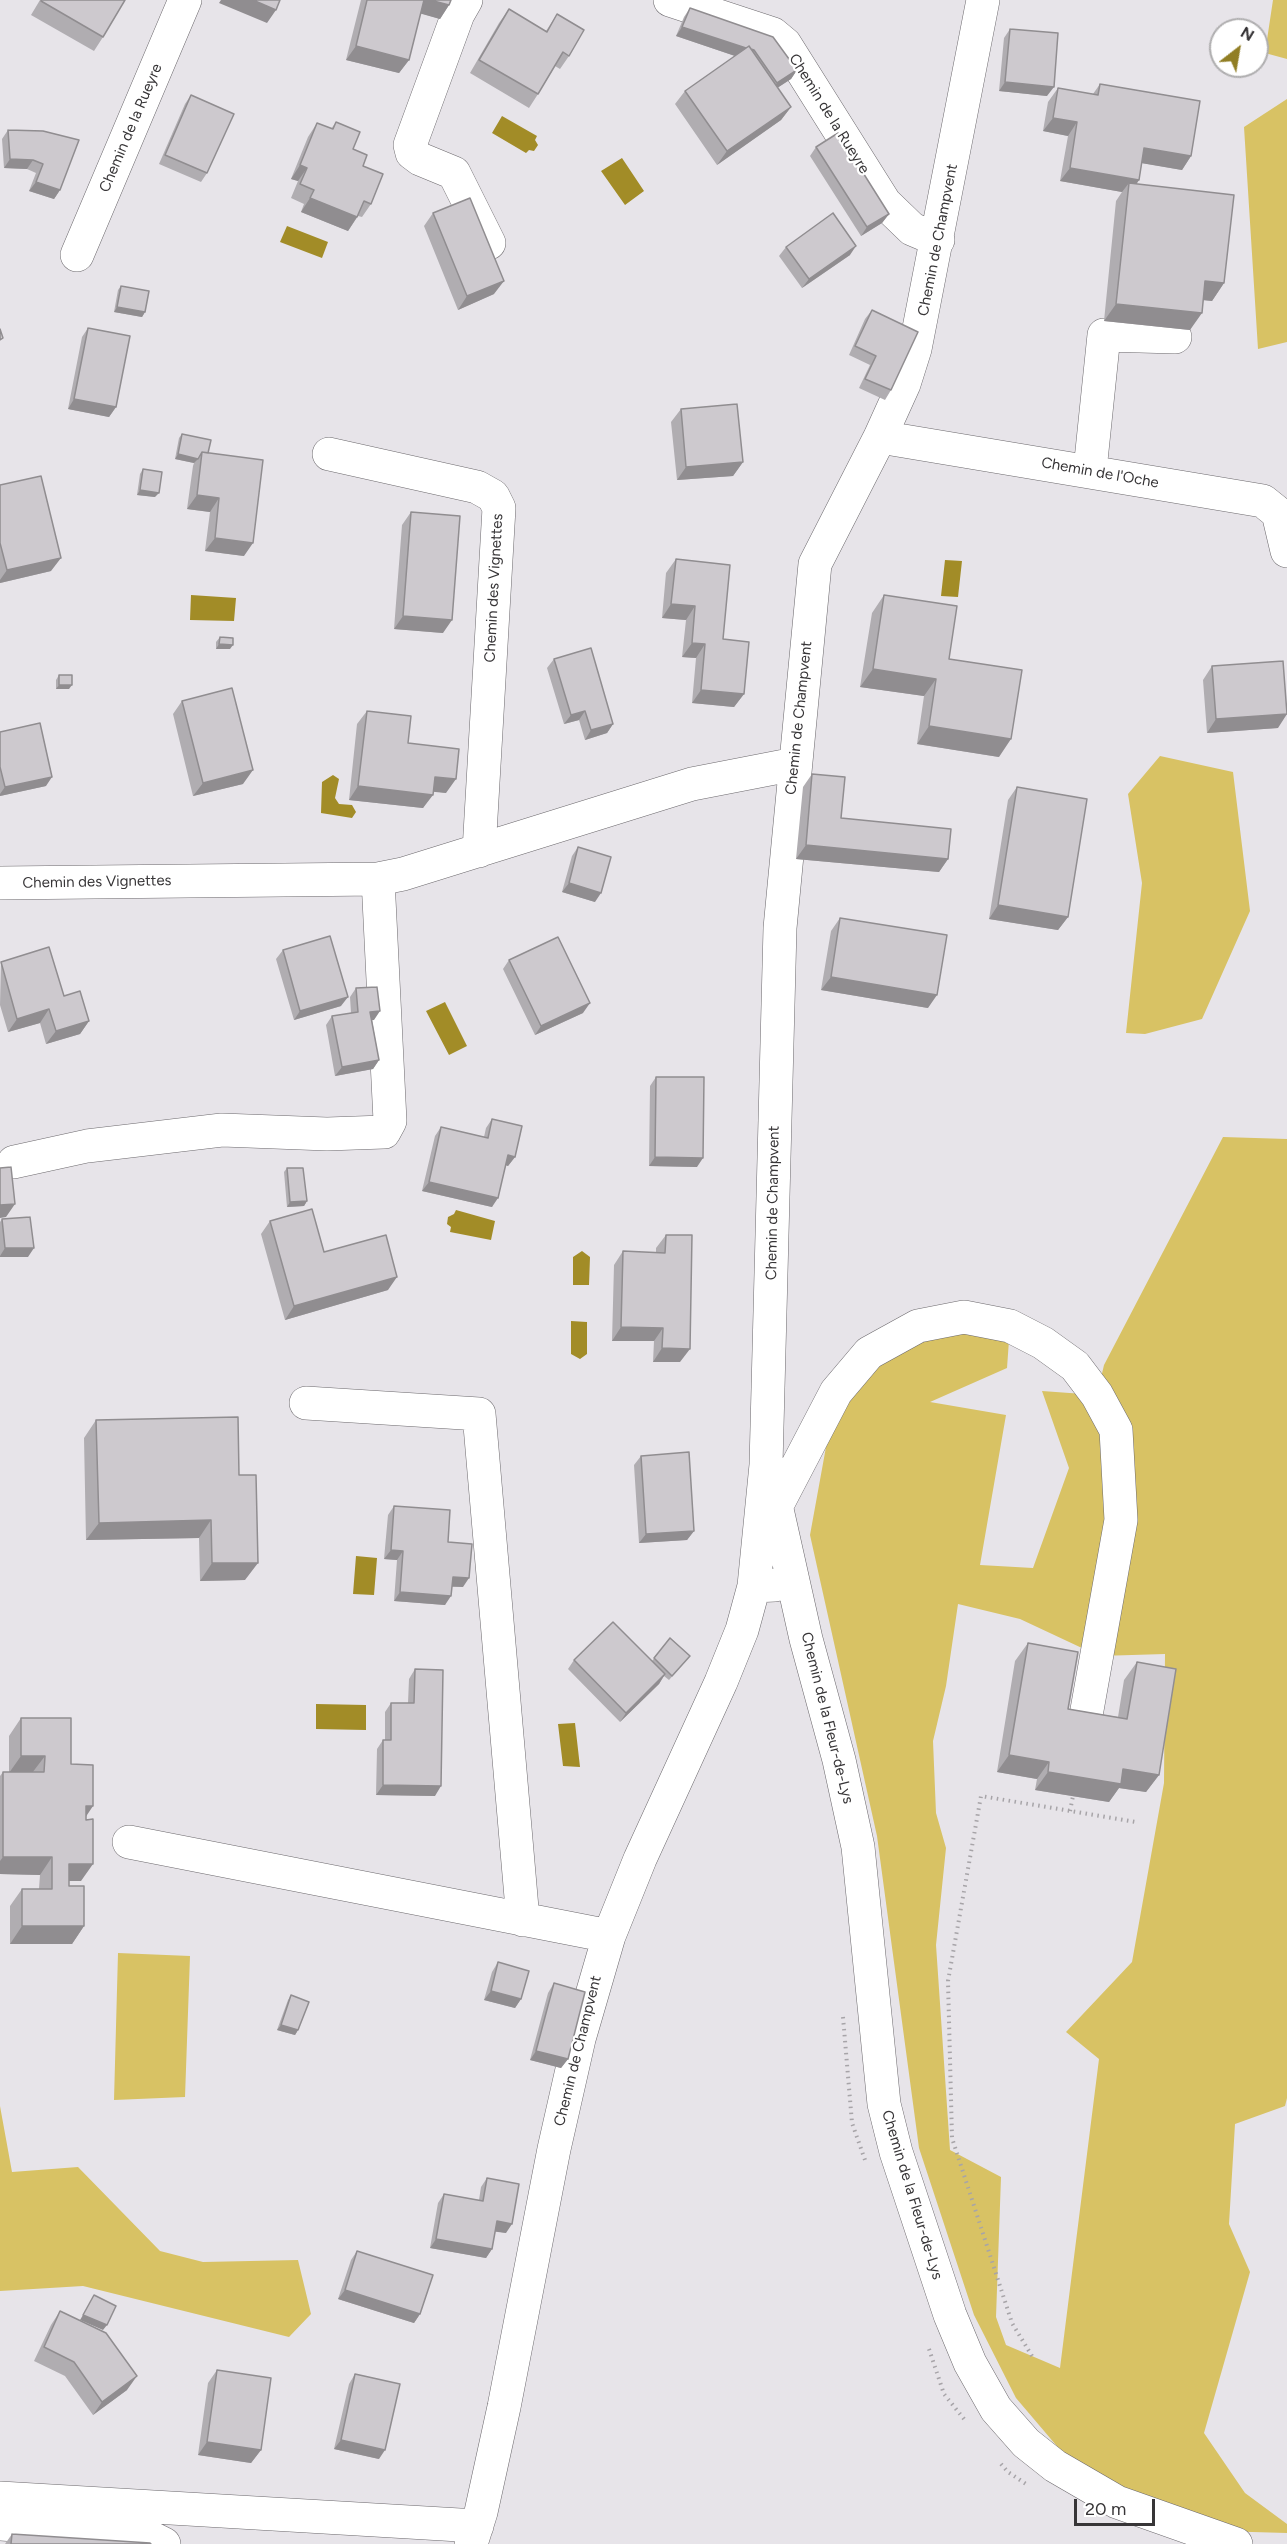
<!DOCTYPE html>
<style>
body{margin:0}
#map{position:relative;width:1287px;height:2544px;overflow:hidden;background:#e7e4e9;font-family:Figtree,sans-serif}
canvas{display:block}
.north{position:absolute;left:1209px;top:18px;width:60px;height:60px;box-sizing:border-box;background:#fff;border:2px solid #afaeaf;border-radius:50%;rotate:31deg;font-size:16px;font-weight:700;line-height:24px;text-align:center;color:#373537}
.north::after{content:'';display:block;margin:auto;width:21px;height:27px;background:#917e24;clip-path:polygon(50% 0,100% 100%,50% 72%,0 100%)}
.scale{position:absolute;left:1074px;top:2499px;width:81px;height:27px;box-sizing:border-box;border:3px solid #373537;border-top:0;padding-left:8px;font-size:18px;line-height:21px;white-space:nowrap;color:#373537;-webkit-text-stroke:4px #fff;paint-order:stroke}
</style>
<div id="map">
<canvas width="1287" height="2544"></canvas>
<div class="north">N</div>
<div class="scale">20 m</div>
</div>
<script>
const g = document.querySelector('canvas').getContext('2d');
g.lineJoin = 'round';
function paint(path, color) {
  g.fillStyle = color;
  g.fill(path, 'evenodd');
}
function toPath(rows) {
  const path = new Path2D();
  for (const r of rows) {
    path.moveTo(r[0], r[1]);
    for (let i = 2; i < r.length; i += 2) path.lineTo(r[i], r[i + 1]);
  }
  return path;
}
function strokePath(path, color, width, dash) {
  g.strokeStyle = color;
  g.lineWidth = width;
  g.lineCap = dash ? 'butt' : 'round';
  g.setLineDash(dash || []);
  g.stroke(path);
}
function drawText(font, color, halo, rows, align = 'center') {
  g.font = font + ' Figtree,sans-serif';
  g.lineWidth = 4.5;
  g.setLineDash([]);
  g.textBaseline = 'middle';
  g.strokeStyle = halo;
  g.fillStyle = color;
  for (const [text, x, y, turn = 0] of rows) {
    g.save();
    g.translate(x, y);
    g.rotate((+turn || 0) * Math.PI / 180);
    g.textAlign = isNaN(turn) ? turn : align;
    if (halo) g.strokeText(text, 0, 0);
    g.fillText(text, 0, 0);
    g.restore();
  }
}
paint(toPath([
 [1273,0,1287,0,1287,59,1265,53],
 [1287,99,1287,342,1258,349,1244,127],
 [1160,756,1233,772,1250,911,1202,1019,1145,1034,1126,1033,1142,883,1128,794],
 [1223,1137,1287,1139,1287,2098,1285,2106,1235,2124,1229,2224,1250,2272,1204,2433,1245,2493,1287,2524,1287,2533,1217,2531,1123,2496,1067,2458,1016,2398,974,2315,919,2148,877,1836,810,1535,836,1392,918,1326,1010,1326,1007,1368,930,1402,1006,1415,980,1565,1033,1568,1069,1468,1042,1391,1097,1395,1104,1365],
 [958,1604,1020,1619,1099,1656,1165,1654,1164,1783,1132,1962,1066,2032,1099,2059,1060,2368,1006,2345,996,2317,1001,2177,950,2150,936,1945,946,1848,936,1813,933,1741,946,1686],
 [118,1953,190,1956,185,2097,114,2100],
 [0,2106,12,2172,78,2167,160,2251,203,2262,298,2260,311,2314,289,2337,83,2286,0,2291]
]), '#d8c264');
paint(toPath([
 [502,116,537,136,535,140,538,145,534,151,529,150,526,153,492,133],
 [622,158,644,191,625,205,601,171],
 [287,226,328,242,322,258,280,242],
 [945,560,962,561,958,597,941,596],
 [191,595,236,598,234,621,190,620],
 [333,775,339,779,335,798,339,804,352,805,356,812,352,818,321,813,322,782],
 [445,1002,467,1046,449,1055,426,1011],
 [456,1210,495,1221,491,1240,450,1232,451,1227,447,1224,448,1217,454,1214],
 [582,1251,590,1257,589,1285,573,1285,573,1257],
 [571,1321,587,1322,587,1354,580,1359,571,1354],
 [356,1556,377,1558,374,1595,353,1594],
 [316,1704,366,1705,366,1730,316,1729],
 [575,1723,580,1767,563,1766,558,1724]
]), '#a28c27');
const minor = toPath([
 [466,0,458,14,410,145,412,153,420,159,454,173,489,243],
 [670,0,773,34,785,44,885,203,912,229,938,240],
 [77,255,185,0],
 [880,437,1263,501,1278,513,1287,551],
 [329,454,477,487,493,496,499,508,479,851],
 [1090,470,1104,335,1175,337],
 [0,883,378,879,403,874,692,784,795,764],
 [14,1162,87,1146,222,1130,327,1134,384,1132,390,1121,378,879],
 [306,1403,479,1414,523,1920],
 [772,1487,806,1639,839,1760,858,1847,884,2104,896,2152,950,2315,970,2363,996,2409,1026,2443,1055,2466,1117,2502,1236,2544],
 [777,1505,836,1392,869,1353,918,1326,964,1317,1010,1326,1043,1343,1075,1366,1097,1395,1116,1430,1121,1520,1085,1721],
 [754,1586,766,1465,780,928,815,564,880,437,904,384,915,349,983,0],
 [129,1842,609,1936],
 [0,2498,477,2526],
 [0,2524,144,2534,164,2544],
 [471,2544,481,2512,504,2407,554,2149,579,2039,609,1936,640,1859,721,1682,742,1630,754,1586,775,1585]
]);
strokePath(minor, '#6c696d', 34);
strokePath(toPath([
 [1070,1811,1073,1796],
 [843,2017,852,2123,865,2160],
 [929,2349,944,2394,964,2419],
 [1032,2356,1012,2323,952,2138,948,1981,981,1796,1136,1822],
 [1001,2464,1008,2472,1026,2484]
]), '#a7a4a8', 4, [1.5, 4.5]);
strokePath(minor, '#fff', 33);
paint(toPath([
 [40,0,125,0,103,37,94,51,31,15],
 [361,0,451,0,449,5,440,19,420,13,409,60,399,73,346,60],
 [690,8,797,70,791,79,777,88,791,107,781,120,717,165,675,104,685,91,735,56,676,36,684,17],
 [509,9,546,31,557,14,569,56,560,69,555,66,538,94,529,108,470,73,499,23],
 [1010,29,1047,96,999,91,1004,38],
 [1100,84,1191,156,1182,170,1142,163,1139,180,1136,184,1224,283,1212,301,1203,300,1190,330,1104,321,1116,201,1122,192,1060,181,1068,136,1043,131,1048,102,1058,88,1093,94],
 [191,95,207,173,201,182,159,164,185,104],
 [336,122,363,166,371,204,362,217,358,216,348,231,301,212,304,204,291,198,298,181,291,179,308,137,317,123,331,129],
 [8,130,43,131,60,190,54,199,29,191,36,173,27,169,4,168,2,139],
 [816,147,889,214,882,223,861,236,810,156],
 [433,213,494,294,458,310,424,226],
 [786,247,850,255,802,288,779,256],
 [121,286,145,312,142,317,114,312,118,290],
 [872,310,891,390,885,400,859,388,870,365,849,355,865,319],
 [88,328,116,407,109,417,68,409,82,337],
 [681,409,743,462,733,476,677,480,671,422],
 [182,434,208,453,244,556,205,551,210,512,187,509,193,466,194,463,175,459,179,438],
 [143,469,155,497,137,495,140,474],
 [0,485,51,571,0,583],
 [411,512,443,633,394,629,402,525],
 [676,559,723,639,744,694,734,707,692,703,696,658,682,657,686,620,662,618,666,573],
 [884,595,999,757,917,744,924,696,860,687,872,613],
 [220,637,230,649,216,649,216,642],
 [554,659,613,724,607,733,585,740,579,720,564,724,547,668],
 [1212,666,1278,728,1207,733,1203,680],
 [59,675,69,689,56,689,56,680],
 [182,701,243,784,193,796,173,714],
 [367,711,408,743,446,793,433,791,423,808,349,800,357,724],
 [0,732,46,786,0,796],
 [812,774,841,818,948,859,939,872,796,859,803,787],
 [1017,787,1068,917,1058,930,989,919,1008,800],
 [578,847,595,902,562,892,572,856],
 [840,918,928,1008,821,990,831,931],
 [283,950,341,1006,294,1020,276,959],
 [509,960,583,1013,535,1035,503,969],
 [1,962,64,996,89,1021,80,1034,46,1044,40,1023,8,1032,0,1005],
 [356,988,374,1020,372,1020,379,1060,373,1069,335,1076,326,1025,332,1016,351,1013,350,997],
 [656,1077,697,1167,649,1166,650,1086],
 [492,1119,515,1157,508,1166,506,1165,492,1207,422,1191,435,1136,441,1127,484,1137,486,1128],
 [287,1168,307,1201,304,1206,287,1207,284,1172],
 [2,1219,28,1257,0,1257,0,1222],
 [270,1221,388,1290,285,1320,261,1234],
 [666,1235,680,1362,653,1362,654,1341,612,1341,614,1265,623,1251,656,1253,656,1248],
 [96,1420,239,1475,245,1580,200,1581,199,1538,86,1540,84,1438],
 [641,1456,694,1531,687,1540,639,1543,634,1465],
 [394,1506,448,1542,463,1587,452,1587,445,1605,394,1601,397,1560,384,1559,388,1515],
 [670,1638,690,1656,669,1680,664,1676,659,1684,620,1722,568,1669,574,1660,652,1661],
 [1028,1643,1068,1709,1118,1717,1124,1680,1137,1662,1159,1775,1146,1792,1119,1788,1109,1802,1035,1790,1037,1779,997,1772,1015,1661],
 [415,1669,435,1796,376,1795,377,1749,383,1740,385,1740,385,1712,391,1703,408,1703,409,1679],
 [21,1718,71,1764,86,1816,81,1881,69,1881,69,1886,84,1926,72,1944,10,1944,10,1906,22,1889,39,1889,40,1875,0,1874,0,1776,3,1772,9,1772,9,1736],
 [498,1962,521,1999,515,2008,484,2000,492,1972],
 [554,1983,568,2059,561,2068,530,2060,548,1993],
 [291,1995,298,2030,295,2035,277,2030,288,2000],
 [487,2178,506,2233,495,2231,492,2249,486,2258,430,2248,438,2203,444,2194,479,2200,481,2187],
 [357,2251,420,2314,414,2323,338,2299,351,2260],
 [60,2311,127,2390,93,2415,65,2376,34,2361,51,2325],
 [217,2370,261,2450,251,2463,198,2455,208,2383],
 [355,2374,379,2459,334,2449,349,2384],
 [12,2534,151,2544,5,2544]
]), '#b0adb1');
paint(toPath([
 [221,0,253,0,276,10,267,23,219,3],
 [423,0,430,0,449,5,440,19,415,12],
 [682,27,754,50,747,60,676,36],
 [356,46,409,60,399,73,346,60],
 [797,70,791,79,771,92,777,83],
 [1005,82,1054,87,1047,96,999,91],
 [791,107,781,120,717,165,727,151],
 [1053,118,1077,122,1068,136,1043,131],
 [1144,148,1191,156,1182,170,1135,162],
 [10,159,33,160,27,169,4,168],
 [300,165,307,168,298,181,291,179],
 [1070,168,1139,180,1130,194,1129,183,1122,192,1060,181],
 [36,182,60,190,54,199,29,191],
 [310,198,357,217,348,231,301,212],
 [889,214,882,223,861,236,867,227],
 [856,246,850,255,802,288,809,279],
 [504,281,494,294,458,310,467,296],
 [1205,281,1224,283,1212,301,1193,299],
 [1116,304,1202,313,1190,330,1104,321],
 [117,307,145,312,142,317,114,312],
 [74,399,116,407,109,417,68,409],
 [178,454,198,459,194,463,175,459],
 [743,462,733,476,677,480,686,467],
 [140,490,159,493,155,497,137,495],
 [197,495,219,498,210,512,187,509],
 [215,538,253,543,244,556,205,551],
 [61,558,51,571,0,583,0,580,7,570],
 [671,604,695,606,686,620,662,618],
 [403,616,452,620,443,633,394,629],
 [692,643,705,644,696,658,682,657],
 [219,644,233,645,230,649,216,649],
 [873,669,936,679,924,696,860,687],
 [59,685,72,685,69,689,56,689],
 [701,690,744,694,734,707,692,703],
 [585,711,579,720,564,724,571,715],
 [1287,714,1278,728,1207,733,1216,719],
 [613,724,607,733,585,740,591,730],
 [929,726,1011,739,999,757,917,744],
 [253,770,243,784,193,796,203,783],
 [52,777,46,786,0,796,0,794,5,787],
 [435,777,456,779,446,793,425,791],
 [358,786,433,795,423,808,349,800],
 [806,845,948,859,939,872,796,859],
 [569,883,601,893,595,902,562,892],
 [998,905,1068,917,1058,930,989,919],
 [831,977,937,995,928,1008,821,990],
 [348,997,341,1006,294,1020,300,1011],
 [590,1003,583,1013,535,1035,541,1026],
 [49,1009,40,1023,8,1032,17,1019],
 [380,1011,374,1020,364,1021,370,1012],
 [89,1021,80,1034,46,1044,56,1031],
 [379,1060,373,1069,335,1076,342,1067],
 [508,1155,515,1157,508,1166,502,1164],
 [655,1157,703,1158,697,1167,649,1166],
 [429,1182,498,1198,492,1207,422,1191],
 [307,1201,304,1206,287,1207,290,1202],
 [15,1204,6,1217,0,1218,0,1205],
 [5,1248,34,1248,28,1257,0,1257,0,1256],
 [397,1277,388,1290,285,1320,294,1306],
 [621,1327,663,1328,654,1341,612,1341],
 [662,1348,690,1349,680,1362,653,1362],
 [211,1520,199,1538,86,1540,99,1523],
 [694,1531,687,1540,639,1543,646,1534],
 [391,1550,403,1551,397,1560,384,1559],
 [212,1563,258,1563,245,1580,200,1581],
 [453,1577,469,1578,463,1587,446,1586],
 [400,1592,451,1596,445,1605,394,1601],
 [665,1674,659,1684,620,1722,626,1713],
 [1009,1755,1049,1762,1037,1779,997,1772],
 [21,1756,45,1756,32,1773,9,1773],
 [1123,1769,1159,1775,1146,1792,1119,1788,1109,1802,1035,1790,1048,1772],
 [383,1785,441,1786,435,1796,376,1795],
 [86,1806,93,1806,81,1824],
 [3,1857,52,1857,40,1875,0,1874,0,1861],
 [69,1864,93,1864,81,1881,57,1881],
 [22,1926,84,1926,72,1944,10,1944],
 [491,1991,521,1999,515,2008,484,2000],
 [281,2025,298,2030,295,2035,277,2030],
 [536,2051,568,2059,561,2068,530,2060],
 [497,2221,512,2224,506,2233,490,2231],
 [436,2239,492,2249,486,2258,430,2248],
 [345,2290,420,2314,414,2323,338,2299],
 [83,2315,107,2325,103,2330,80,2320],
 [137,2376,127,2390,93,2415,102,2402],
 [341,2440,385,2450,379,2459,334,2449],
 [207,2442,261,2450,251,2463,198,2455]
]), '#908d90');
const building = toPath([
 [42,0,125,0,103,37,41,1,42,0],
 [253,0,280,0,276,10,253,0],
 [367,0,424,0,409,60,356,46,367,0],
 [430,0,451,0,449,5,430,0],
 [690,8,773,37,797,70,777,83,754,50,751,49,749,46,746,48,682,27,690,8],
 [509,9,547,32,557,14,584,30,569,56,563,52,538,94,479,60,509,9],
 [1010,29,1058,33,1054,87,1005,82,1010,29],
 [749,46,791,107,727,151,685,91,749,46],
 [1100,84,1200,101,1191,156,1144,148,1139,180,1070,168,1077,122,1053,118,1058,88,1098,95,1100,84],
 [191,95,234,114,207,173,165,155,191,95],
 [336,122,360,132,353,149,367,155,363,166,383,174,371,204,364,201,357,217,310,198,314,190,300,184,307,168,300,165,317,123,333,129,336,122],
 [8,130,43,131,79,140,60,190,36,182,43,164,33,160,10,159,8,130],
 [838,133,889,214,867,227,816,147,838,133],
 [1129,183,1234,195,1224,283,1205,281,1202,313,1116,304,1129,183],
 [470,198,504,281,467,296,433,213,470,198],
 [833,213,856,246,809,279,786,247,833,213],
 [121,286,149,291,145,312,117,307,121,286],
 [872,310,918,332,891,390,865,379,876,356,855,346,872,310],
 [88,328,130,336,116,407,74,399,88,328],
 [0,329,3,338,0,340,0,329],
 [737,404,743,462,686,467,681,409,737,404],
 [182,434,211,440,208,453,202,452,198,459,178,454,182,434],
 [202,452,263,460,253,543,215,538,219,498,197,495,202,452],
 [143,469,162,472,159,493,140,490,143,469],
 [41,476,61,558,7,570,0,543,0,485,41,476],
 [411,512,460,516,452,620,403,616,411,512],
 [676,559,730,565,723,639,749,642,744,694,701,690,705,644,692,643,695,606,671,604,676,559],
 [884,595,957,606,949,659,1022,670,1011,739,929,726,936,679,873,669,884,595],
 [220,637,233,638,233,645,219,644,220,637],
 [591,648,613,724,591,730,585,711,571,715,554,659,591,648],
 [1283,661,1287,714,1216,719,1212,666,1283,661],
 [59,675,72,675,72,685,59,685,59,675],
 [232,688,253,770,203,783,182,701,232,688],
 [367,711,411,716,408,743,459,749,456,779,435,777,433,795,358,786,367,711],
 [40,723,52,777,5,787,0,767,0,732,40,723],
 [812,774,845,777,841,818,951,829,948,859,806,845,812,774],
 [1017,787,1087,799,1068,917,998,905,1017,787],
 [578,847,611,857,601,893,569,883,578,847],
 [840,918,947,935,937,995,831,977,840,918],
 [330,936,348,997,300,1011,283,950,330,936],
 [558,937,590,1003,541,1026,509,960,558,937],
 [49,947,64,996,80,991,89,1021,56,1031,49,1009,17,1019,1,962,49,947],
 [377,987,380,1011,370,1012,379,1060,342,1067,332,1016,358,1012,356,988,377,987],
 [656,1077,704,1077,703,1158,655,1157,656,1077],
 [492,1119,522,1126,515,1157,508,1155,498,1198,429,1182,441,1127,488,1138,492,1119],
 [11,1167,15,1204,0,1205,0,1168,11,1167],
 [287,1168,303,1168,307,1201,290,1202,287,1168],
 [312,1209,324,1252,386,1235,397,1277,294,1306,270,1221,312,1209],
 [30,1217,34,1248,5,1248,2,1219,30,1217],
 [666,1235,692,1235,690,1349,662,1348,663,1328,621,1327,623,1251,665,1253,666,1235],
 [238,1417,239,1475,256,1475,258,1563,212,1563,211,1520,99,1523,96,1420,238,1417],
 [689,1452,694,1531,646,1534,641,1456,689,1452],
 [394,1506,450,1510,448,1542,472,1544,469,1578,453,1577,451,1596,400,1592,403,1551,391,1550,394,1506],
 [613,1622,665,1674,626,1713,574,1660,613,1622],
 [670,1638,690,1656,672,1676,654,1658,670,1638],
 [1028,1643,1078,1652,1068,1709,1127,1719,1137,1662,1176,1669,1159,1775,1123,1769,1121,1784,1048,1772,1049,1762,1009,1755,1028,1643],
 [415,1669,443,1670,441,1786,383,1785,383,1740,391,1740,391,1703,414,1703,415,1669],
 [21,1718,71,1718,71,1764,93,1765,93,1806,86,1806,86,1820,93,1819,93,1864,69,1864,69,1886,84,1886,84,1926,22,1926,22,1889,52,1889,52,1857,3,1857,3,1772,44,1772,45,1756,21,1756,21,1718],
 [498,1962,529,1971,521,1999,491,1991,498,1962],
 [554,1983,585,1992,568,2059,536,2051,554,1983],
 [291,1995,309,2002,298,2030,281,2025,291,1995],
 [487,2178,519,2184,512,2224,497,2221,492,2249,436,2239,444,2194,483,2201,487,2178],
 [357,2251,433,2275,420,2314,345,2290,357,2251],
 [94,2295,116,2306,107,2325,83,2315,94,2295],
 [60,2311,106,2333,137,2376,102,2402,74,2362,44,2347,60,2311],
 [217,2370,271,2378,261,2450,207,2442,217,2370],
 [355,2374,400,2384,385,2450,341,2440,355,2374],
 [12,2534,150,2543,151,2544,11,2544,12,2534]
]);
paint(building, '#cdc9ce');
strokePath(building, '#908d90', 1.5);
drawText('15px', '#373537', '#fff', [
 ["Chemin de la Rueyre",829,114,58],
 ["Chemin de la Rueyre",131,128,-67],
 ["Chemin de Champvent",938,240,-79],
 ["Chemin de l'Oche",1100,473,10],
 ["Chemin des Vignettes",494,588,-87],
 ["Chemin de Champvent",799,718,-84],
 ["Chemin des Vignettes",97,882,-1],
 ["Chemin de Champvent",773,1203,-89],
 ["Chemin de la Fleur-de-Lys",827,1718,76],
 ["Chemin de Champvent",578,2051,-76],
 ["Chemin de la Fleur-de-Lys",912,2195,73]
]);
</script>
